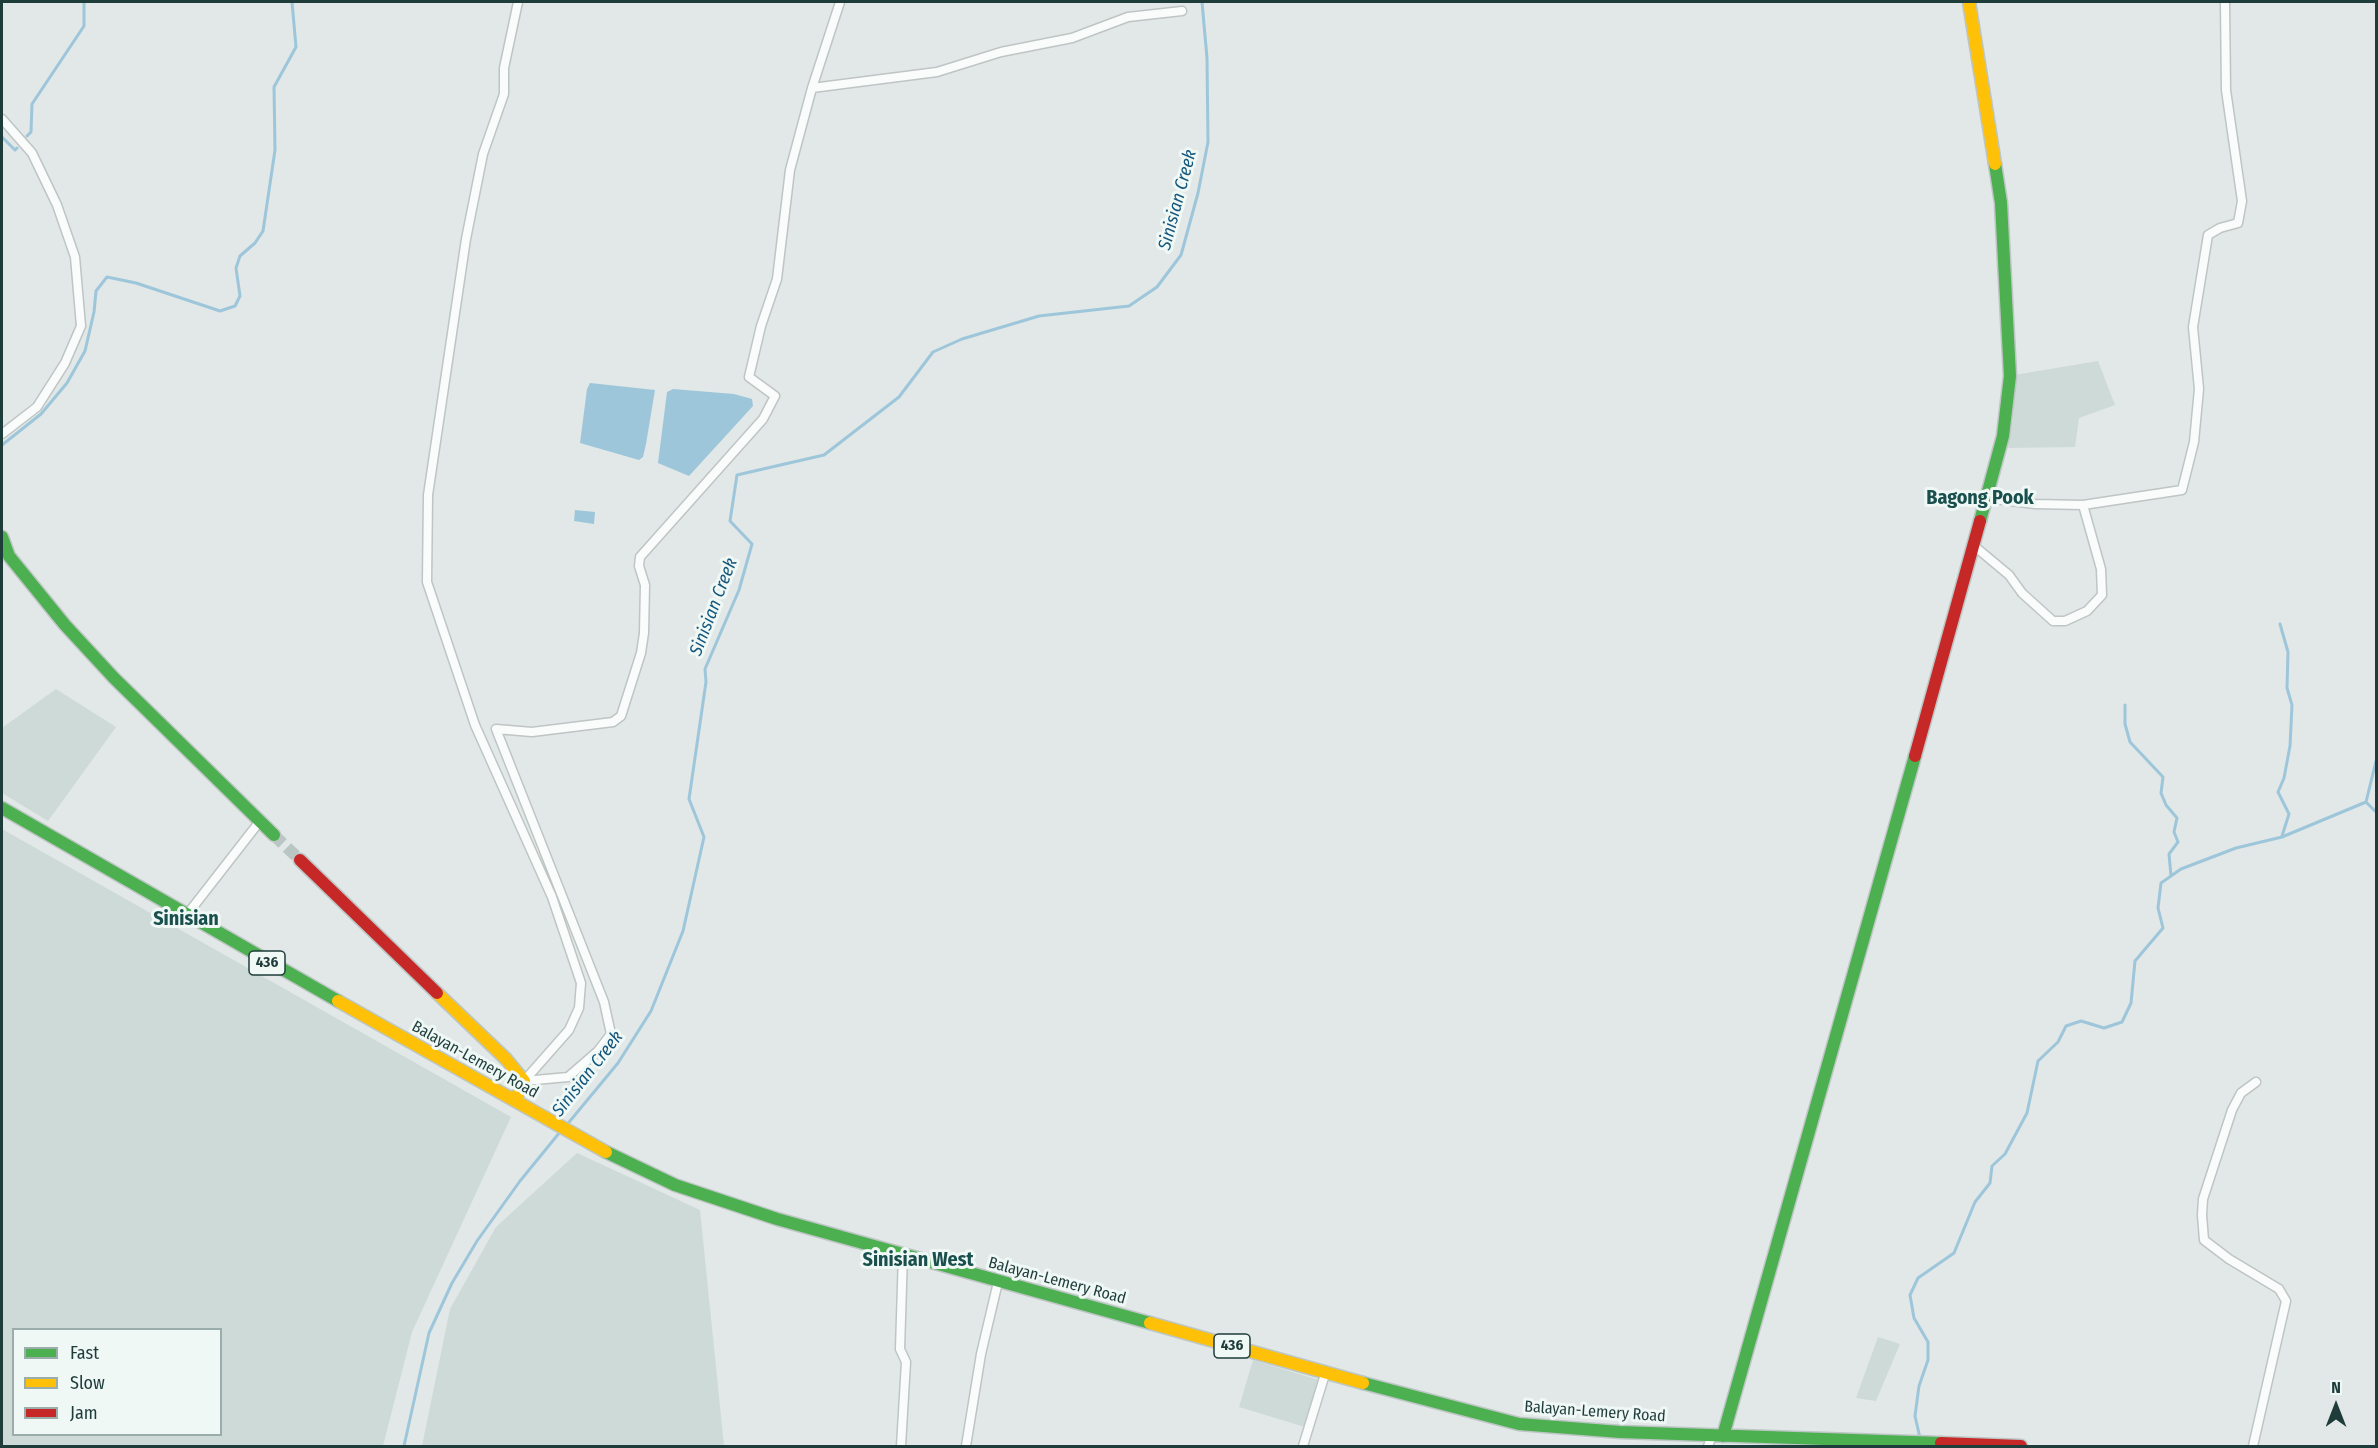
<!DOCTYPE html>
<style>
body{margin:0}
#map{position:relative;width:2378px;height:1448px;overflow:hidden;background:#e1e8e7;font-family:"Fira Sans Condensed",sans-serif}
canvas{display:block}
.frame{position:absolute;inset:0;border:3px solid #1e3c3a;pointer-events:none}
.legend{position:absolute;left:12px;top:1328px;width:210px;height:108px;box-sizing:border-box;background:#eff8f5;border:2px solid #9badaa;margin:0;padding:8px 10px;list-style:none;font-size:18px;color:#1e3c3a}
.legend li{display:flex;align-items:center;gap:12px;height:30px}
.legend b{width:30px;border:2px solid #9badaa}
.north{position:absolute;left:2306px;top:1376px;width:60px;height:60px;-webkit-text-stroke:4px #eff8f5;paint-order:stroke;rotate:0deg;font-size:16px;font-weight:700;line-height:24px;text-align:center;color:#1e3c3a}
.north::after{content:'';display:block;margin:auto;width:21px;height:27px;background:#1e3c3a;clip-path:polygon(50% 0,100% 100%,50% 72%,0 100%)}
</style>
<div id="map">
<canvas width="2378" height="1448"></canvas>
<div class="frame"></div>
<ul class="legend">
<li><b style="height:8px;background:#4caf50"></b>Fast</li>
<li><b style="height:8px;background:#ffc107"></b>Slow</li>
<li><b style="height:8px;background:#c62828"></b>Jam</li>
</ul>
<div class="north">N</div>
</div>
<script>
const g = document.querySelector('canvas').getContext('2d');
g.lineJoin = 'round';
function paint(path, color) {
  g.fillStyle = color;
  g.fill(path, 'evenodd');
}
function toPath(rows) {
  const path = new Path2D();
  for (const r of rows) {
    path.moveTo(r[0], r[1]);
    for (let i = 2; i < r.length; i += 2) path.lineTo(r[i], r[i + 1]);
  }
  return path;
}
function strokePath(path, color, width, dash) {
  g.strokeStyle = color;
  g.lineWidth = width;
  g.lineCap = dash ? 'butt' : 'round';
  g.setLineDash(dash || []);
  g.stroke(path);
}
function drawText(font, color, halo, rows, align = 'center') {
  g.font = font + ' "Fira Sans Condensed",sans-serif';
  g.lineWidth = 6;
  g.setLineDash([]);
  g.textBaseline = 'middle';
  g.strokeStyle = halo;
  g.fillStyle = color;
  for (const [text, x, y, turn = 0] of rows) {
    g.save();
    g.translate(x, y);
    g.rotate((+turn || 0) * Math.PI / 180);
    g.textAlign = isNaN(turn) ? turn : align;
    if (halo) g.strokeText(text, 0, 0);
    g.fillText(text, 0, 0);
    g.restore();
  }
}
paint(toPath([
 [2098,361,2115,405,2079,418,2075,447,2008,448,2013,418,2014,375],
 [56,689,116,727,48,821,2,793,2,728],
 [2,829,511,1117,412,1332,383,1446,2,1446],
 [14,1330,220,1330,220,1434,14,1434],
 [577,1153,700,1210,724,1446,422,1446,450,1309,496,1227],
 [1878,1337,1900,1344,1876,1401,1856,1398],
 [1253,1360,1319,1380,1305,1427,1239,1407]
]), '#cedad7');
paint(toPath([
 [590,383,655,390,646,444,643,457,639,460,580,443,587,389],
 [673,389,734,394,752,399,753,406,689,476,658,463,667,392],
 [575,510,595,512,594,524,574,521]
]), '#9ec6da');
strokePath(toPath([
 [27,136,31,132,32,104,84,26,84,2],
 [2,137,15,150,17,148],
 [2,445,41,414,67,383,85,351,94,312,96,291,107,277,136,283,220,311,235,306,240,296,236,268,240,256,255,243,263,231,275,150,274,87,296,47,292,2],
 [2280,624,2288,652,2287,688,2292,705,2290,746,2284,778,2278,792,2289,814,2282,836],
 [2125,705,2125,724,2130,742,2163,777,2161,793,2166,805,2177,818,2174,832,2178,842,2169,854,2171,876],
 [2366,802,2376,812],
 [565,1127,618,1063,651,1011,683,931,704,837,689,799,706,682,705,669,739,590,752,544,730,521,737,475,824,455,899,397,933,352,962,339,1039,316,1129,306,1157,287,1181,255,1198,193,1208,142,1207,58,1202,2],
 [1920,1438,1915,1416,1919,1386,1928,1360,1928,1342,1914,1318,1910,1295,1918,1278,1954,1253,1975,1202,1990,1183,1992,1166,2005,1154,2027,1113,2038,1061,2058,1042,2066,1026,2081,1021,2104,1028,2122,1022,2131,1003,2135,961,2163,928,2158,908,2161,883,2181,869,2236,848,2282,837,2366,802,2376,761],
 [404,1446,429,1333,452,1283,477,1241,520,1181,560,1132]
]), '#9ec6da', 3);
strokePath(toPath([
 [274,835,300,860]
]), '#bac6c4', 12, [12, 6]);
const street = toPath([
 [518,2,504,68,504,94,483,154,466,239,428,495,427,582,475,725,552,897,581,983,579,1008,569,1030,524,1081],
 [812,88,937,72,1001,52,1072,38,1128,17,1182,11],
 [2,119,32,153,57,205,75,257,81,326,65,363,37,407,2,434],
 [1986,498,2035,504,2083,505],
 [1973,545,2009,575,2022,593,2053,621,2065,621,2087,611,2102,595,2101,569,2083,505,2182,490,2194,442,2199,389,2193,327,2208,235,2220,228,2238,223,2242,201,2226,90,2225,2],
 [186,916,260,821],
 [524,1081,568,1077,598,1051,611,1034,604,1002,496,729,532,732,613,722,621,716,641,653,644,633,645,585,639,566,640,557,763,419,775,396,749,377,761,326,777,279,790,170,812,88,840,2],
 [901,1446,906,1362,900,1349,903,1254],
 [966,1446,981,1354,998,1282],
 [1303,1446,1326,1371],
 [1708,1446,1712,1436],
 [2253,1446,2286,1301,2279,1289,2229,1259,2204,1240,2202,1215,2203,1199,2232,1110,2241,1093,2256,1082]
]);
const fast = toPath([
 [1980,521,2003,436,2010,376,2001,203,1995,164],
 [2,537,9,556,65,625,114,678,274,835],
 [2,808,338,1001],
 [606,1152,675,1185,777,1219,1150,1323],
 [1363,1383,1519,1424,1620,1432,1941,1443],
 [1723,1436,1915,756]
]);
const slow = toPath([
 [1969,2,1995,164],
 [437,993,506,1059,524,1081,515,1100],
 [338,1001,606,1152],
 [1150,1323,1363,1383]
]);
const jam = toPath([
 [1915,756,1980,521],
 [300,860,437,993],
 [1941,1443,2021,1446]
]);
strokePath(street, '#bec5c4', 11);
strokePath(fast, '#bdc6c4', 15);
strokePath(slow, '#bdc6c4', 15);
strokePath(jam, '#bdc6c4', 15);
strokePath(street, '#fafcfb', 8);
strokePath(fast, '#4caf50', 12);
strokePath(slow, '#ffc107', 12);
strokePath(jam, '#c62828', 12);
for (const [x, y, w] of [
 [267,963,36],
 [1232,1346,36]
]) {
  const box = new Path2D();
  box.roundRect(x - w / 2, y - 12, w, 24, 4.5);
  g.fillStyle = '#eff8f5';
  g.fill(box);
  strokePath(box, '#1e3c3a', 1.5);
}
drawText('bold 15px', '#1e3c3a', null, [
 ["436",267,963],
 ["436",1232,1346]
]);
drawText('16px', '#1e3c3a', '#eff8f5', [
 ["Balayan-Lemery Road",475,1060,29],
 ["Balayan-Lemery Road",1057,1281,15],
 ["Balayan-Lemery Road",1595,1412,4]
]);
drawText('italic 18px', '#15567c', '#eff8f5', [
 ["Sinisian Creek",1178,200,-75],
 ["Sinisian Creek",714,607,-69],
 ["Sinisian Creek",588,1074,-52]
]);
drawText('bold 20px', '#194f4d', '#eff8f5', [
 ["Bagong Pook",1980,498],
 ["Sinisian",186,919],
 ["Sinisian West",918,1260]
]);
</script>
